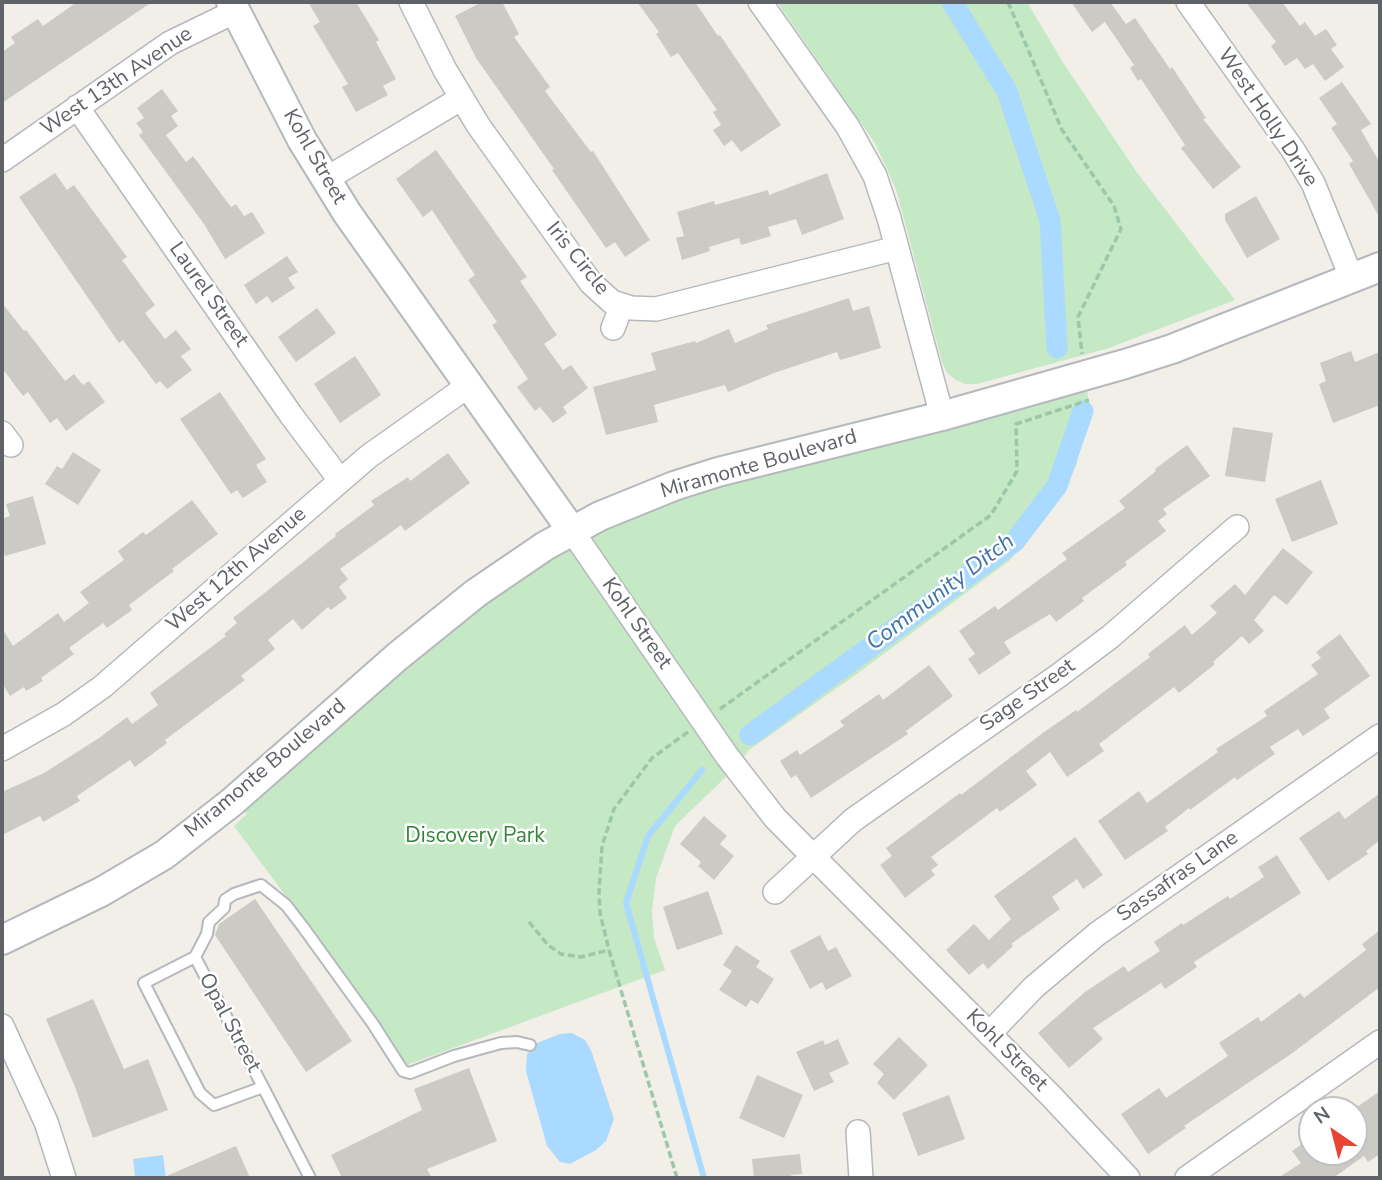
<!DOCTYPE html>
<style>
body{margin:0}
#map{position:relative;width:1382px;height:1180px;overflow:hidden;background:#f1efe8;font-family:"Nunito Sans",sans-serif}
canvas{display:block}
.frame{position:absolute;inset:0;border:4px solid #5f6368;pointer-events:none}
.north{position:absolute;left:1298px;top:1096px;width:70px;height:70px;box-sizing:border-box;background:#fff;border:2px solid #bfc1c3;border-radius:50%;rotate:325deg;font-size:19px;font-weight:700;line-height:28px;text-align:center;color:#5f6368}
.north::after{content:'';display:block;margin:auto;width:24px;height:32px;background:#ea4335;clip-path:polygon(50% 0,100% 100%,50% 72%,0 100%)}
</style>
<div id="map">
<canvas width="1382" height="1180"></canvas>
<div class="frame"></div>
<div class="north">N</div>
</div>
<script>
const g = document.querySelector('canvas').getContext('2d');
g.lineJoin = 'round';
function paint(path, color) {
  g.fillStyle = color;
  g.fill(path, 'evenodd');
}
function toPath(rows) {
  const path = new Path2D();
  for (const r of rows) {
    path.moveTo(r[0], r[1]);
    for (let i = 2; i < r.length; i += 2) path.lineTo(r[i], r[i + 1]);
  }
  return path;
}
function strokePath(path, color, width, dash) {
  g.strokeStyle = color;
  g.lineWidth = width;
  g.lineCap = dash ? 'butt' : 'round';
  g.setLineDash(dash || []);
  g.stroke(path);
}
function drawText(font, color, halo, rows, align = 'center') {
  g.font = font + ' "Nunito Sans",sans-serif';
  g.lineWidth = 5;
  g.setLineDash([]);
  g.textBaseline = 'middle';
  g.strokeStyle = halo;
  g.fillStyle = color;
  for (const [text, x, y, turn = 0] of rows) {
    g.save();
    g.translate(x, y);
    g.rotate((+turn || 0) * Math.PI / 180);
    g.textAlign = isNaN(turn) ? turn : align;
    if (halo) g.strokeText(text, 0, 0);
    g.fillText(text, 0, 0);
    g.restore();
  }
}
paint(toPath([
 [777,2,1027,2,1064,64,1138,174,1235,300,1109,348,977,384,965,384,956,380,947,373,942,362,896,189,875,143],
 [1086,376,1089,411,1076,466,1047,516,1009,561,854,676,749,750,736,767,675,826,656,878,652,911,654,938,665,970,404,1066,364,1002,234,826,247,814,232,802,398,656,600,516]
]), '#c5e8c5');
paint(toPath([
 [572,1033,585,1040,591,1050,614,1119,606,1141,596,1150,570,1164,560,1162,547,1146,526,1071,527,1054,537,1043,560,1034],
 [163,1155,166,1178,135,1178,133,1159]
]), '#aadaff');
strokePath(toPath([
 [702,770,648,836,626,903,704,1178]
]), '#aadaff', 6);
strokePath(toPath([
 [952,2,1007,91,1050,220,1057,348],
 [750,735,1015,541,1057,486,1083,411]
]), '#aadaff', 21);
paint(toPath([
 [77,2,152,2,2,103,2,52,15,43,11,37,38,19,43,26],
 [308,2,356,2,379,40,376,42,396,79,383,86,388,95,356,112,342,87,348,84,313,26,320,22],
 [482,2,502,2,519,34,514,37,550,87,545,91,591,152,593,151,650,240,625,257,615,242,606,248,552,170,554,169,476,58,455,16],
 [637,2,695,2,718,36,720,35,781,125,741,152,732,140,724,146,713,130,721,125,713,112,717,110,678,53,671,57,656,34,659,32],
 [1071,2,1110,2,1126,24,1135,18,1170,69,1172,67,1206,118,1203,119,1241,167,1213,189,1181,148,1185,145,1141,79,1138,81,1130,68,1134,65,1105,22,1092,32],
 [1246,2,1282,2,1300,26,1305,22,1315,36,1326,29,1337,45,1331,49,1344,67,1325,81,1313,64,1305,69,1297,58,1285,66,1271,46,1276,42],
 [1342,82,1371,124,1361,130,1380,163,1380,218,1349,164,1353,161,1331,128,1337,124,1319,98],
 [162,89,178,111,171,116,178,126,166,135,186,162,193,156,231,207,236,204,244,216,252,212,265,233,225,259,204,224,139,135,143,132,136,123,144,118,137,108],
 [436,150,527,277,520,281,557,335,544,344,563,370,571,365,588,388,563,407,567,413,553,423,540,407,535,411,517,387,528,379,492,325,497,322,468,280,475,275,432,210,423,217,396,179],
 [55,173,67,190,74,185,127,257,122,260,155,305,145,313,165,339,176,330,191,349,181,356,192,370,167,389,160,381,156,384,123,340,119,343,19,197],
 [827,173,844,219,802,235,796,219,768,227,771,236,741,245,739,238,709,247,710,251,682,260,676,238,684,236,677,212,714,201,715,205,768,190,769,195],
 [1256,196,1280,239,1247,258,1225,220,1225,214],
 [287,256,298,272,288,278,295,288,272,303,267,296,256,304,244,285],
 [849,298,853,311,869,306,881,348,840,360,837,352,774,373,728,392,725,385,654,405,658,422,606,435,593,387,656,370,651,353,695,341,696,343,729,329,735,343,768,329,766,325],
 [2,303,24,331,26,330,65,381,74,374,83,385,89,381,105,402,66,431,57,418,50,423,28,392,23,396,2,368],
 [317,308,336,333,296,362,278,337],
 [1351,351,1355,362,1380,352,1380,405,1333,423,1319,384,1326,381,1320,363],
 [355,356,381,395,340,423,314,384],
 [220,392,266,459,256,465,267,482,243,498,237,490,231,494,180,419],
 [1233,427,1273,433,1265,482,1225,476],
 [1187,445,1210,476,1163,509,1167,514,1158,521,1166,531,1125,562,1127,565,1082,598,1084,601,1056,622,1050,614,1004,642,1011,653,979,675,968,659,975,654,959,631,995,606,998,610,1067,559,1062,553,1125,508,1119,501,1156,471,1155,469],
 [73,452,101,470,78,505,45,484,57,466,62,469],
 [448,453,470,483,405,531,401,525,340,569,348,579,339,587,347,598,331,610,328,607,302,630,293,619,268,640,275,649,241,676,245,680,165,740,167,743,135,767,130,760,77,796,80,801,43,822,40,816,2,835,2,792,44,773,99,738,127,717,132,724,158,705,150,693,226,636,224,634,237,623,233,618,336,536,335,534,374,505,371,501,408,477,410,481],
 [1321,480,1338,524,1292,542,1275,499],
 [33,496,46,544,5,556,2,545,2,519,10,516,6,504],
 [192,500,218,534,172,569,174,571,129,605,132,610,107,628,103,623,69,648,74,654,41,678,43,681,26,691,24,687,10,696,2,683,2,628,13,646,58,613,64,622,89,603,80,592,124,560,118,551,143,532,146,535],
 [1283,548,1313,572,1287,605,1274,595,1254,620,1264,631,1249,644,1242,636,1213,662,1215,664,1179,693,1174,687,1099,744,1104,751,1067,777,1050,752,1026,771,1037,785,1000,812,997,808,931,857,938,865,931,870,935,875,905,898,880,865,892,856,886,848,960,793,961,795,1040,735,1076,710,1077,712,1150,657,1148,654,1185,625,1192,635,1217,613,1210,606,1235,584,1245,595],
 [1340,634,1370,676,1324,709,1330,718,1303,736,1298,729,1270,747,1275,754,1237,780,1235,777,1190,810,1189,808,1165,827,1168,831,1125,860,1098,821,1139,791,1147,803,1218,752,1216,749,1267,716,1264,711,1318,674,1311,665,1321,658,1316,652],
 [929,665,953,696,906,731,908,734,811,798,796,775,791,778,780,761,797,750,800,755,844,726,840,721,879,694,883,700],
 [1380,793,1380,840,1366,851,1368,854,1328,881,1299,838,1339,811,1345,819],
 [704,816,727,836,720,844,734,856,714,880,698,866,701,862,680,844],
 [1075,837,1103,875,1083,889,1077,879,1052,897,1060,909,1011,944,1013,946,988,969,983,963,969,975,946,950,974,924,989,940,1011,919,994,896],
 [1277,855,1301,893,1194,962,1197,967,1165,989,1161,983,1093,1028,1103,1039,1069,1068,1038,1033,1085,992,1124,966,1128,972,1160,951,1154,942,1182,923,1183,925,1228,896,1230,899,1264,877,1258,867],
 [708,891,723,934,677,950,663,907],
 [255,899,352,1041,306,1072,215,935,219,924],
 [1380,930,1380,987,1291,1054,1184,1126,1186,1128,1148,1154,1121,1114,1159,1088,1166,1098,1228,1056,1219,1043,1258,1017,1261,1022,1300,993,1304,998,1366,950,1362,944],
 [820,935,828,951,836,947,852,976,826,990,822,982,810,989,790,951],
 [736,945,760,961,756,967,774,979,758,1004,751,1000,746,1007,719,990,732,971,723,965],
 [93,999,124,1069,148,1059,168,1110,93,1138,75,1087,46,1019],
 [899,1037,928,1065,894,1100,877,1083,884,1074,873,1064],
 [838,1039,849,1064,829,1073,834,1082,814,1091,796,1052,823,1040,825,1045],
 [469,1068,497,1141,427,1169,432,1178,342,1178,331,1155,422,1110,414,1089],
 [757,1075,803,1095,784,1138,739,1118],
 [1380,1091,1380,1154,1368,1162,1364,1156,1333,1178,1278,1178,1301,1163,1292,1151,1312,1137,1312,1152,1354,1152,1354,1109],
 [949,1095,965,1139,918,1156,902,1113],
 [236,1146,250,1178,162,1178],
 [800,1154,802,1174,791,1175,792,1178,754,1178,752,1159]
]), '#cccac5');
const service = toPath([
 [195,957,207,934,209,922,224,908,225,900,234,894,261,885,286,905,303,927,373,1024,403,1071,410,1073,454,1056,501,1043,517,1042,530,1045],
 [195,957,263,1087,214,1105,200,1093,144,983,195,957],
 [263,1087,310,1178]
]);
const minor = toPath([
 [411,2,445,70,478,125,591,283,612,302,631,308,656,309,897,248],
 [760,2,848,127,875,176,889,218,942,416],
 [1188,2,1293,150,1313,183,1352,279],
 [77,107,291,415,340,480],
 [2,160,170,43,236,11],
 [326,179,462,98],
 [613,328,622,305],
 [2,433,11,445],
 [572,531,727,756,775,818,1052,1097,1128,1178],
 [2,749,64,714,102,687,369,456,468,386],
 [775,892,853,820,1058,676,1110,637,1237,527],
 [2,1026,46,1122,64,1178],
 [989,1034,1034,987,1097,934,1380,736],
 [858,1132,861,1178],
 [1187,1178,1380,1042]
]);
const tertiary = toPath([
 [231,2,302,140,347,213,572,531],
 [2,940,101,892,164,855,232,802,398,656,476,593,545,546,600,516,674,486,718,472,942,416,1125,364,1172,349,1380,267]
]);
strokePath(service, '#b5b8bc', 14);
strokePath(minor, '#b5b8bc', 26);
strokePath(tertiary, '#b5b8bc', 32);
strokePath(toPath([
 [1008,2,1062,130,1114,206,1121,229,1078,317,1082,354],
 [720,709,991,515,1017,471,1016,424,1089,400],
 [529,922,548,945,561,954,581,957,609,950],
 [677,1178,609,950,600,913,599,892,602,846,614,809,652,758,688,732]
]), '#9cc7a9', 3.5, [7, 3.5]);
strokePath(service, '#fff', 10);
strokePath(minor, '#fff', 23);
strokePath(tertiary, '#fff', 28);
drawText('21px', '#5f6368', '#fff', [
 ["West 13th Avenue",117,82,-34],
 ["West Holly Drive",1267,118,56],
 ["Kohl Street",314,157,60],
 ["Iris Circle",577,259,51],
 ["Laurel Street",208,295,55],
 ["Miramonte Boulevard",759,465,-16],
 ["West 12th Avenue",237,570,-41],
 ["Kohl Street",636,624,55],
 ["Sage Street",1028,696,-35],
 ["Miramonte Boulevard",266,769,-40],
 ["Sassafras Lane",1178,877,-35],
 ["Opal Street",229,1023,62],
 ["Kohl Street",1006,1051,45]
]);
drawText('21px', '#348238', '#fff', [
 ["Discovery Park",475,837]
]);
drawText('italic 23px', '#4174aa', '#fff', [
 ["Community Ditch",941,593,-37]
]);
</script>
